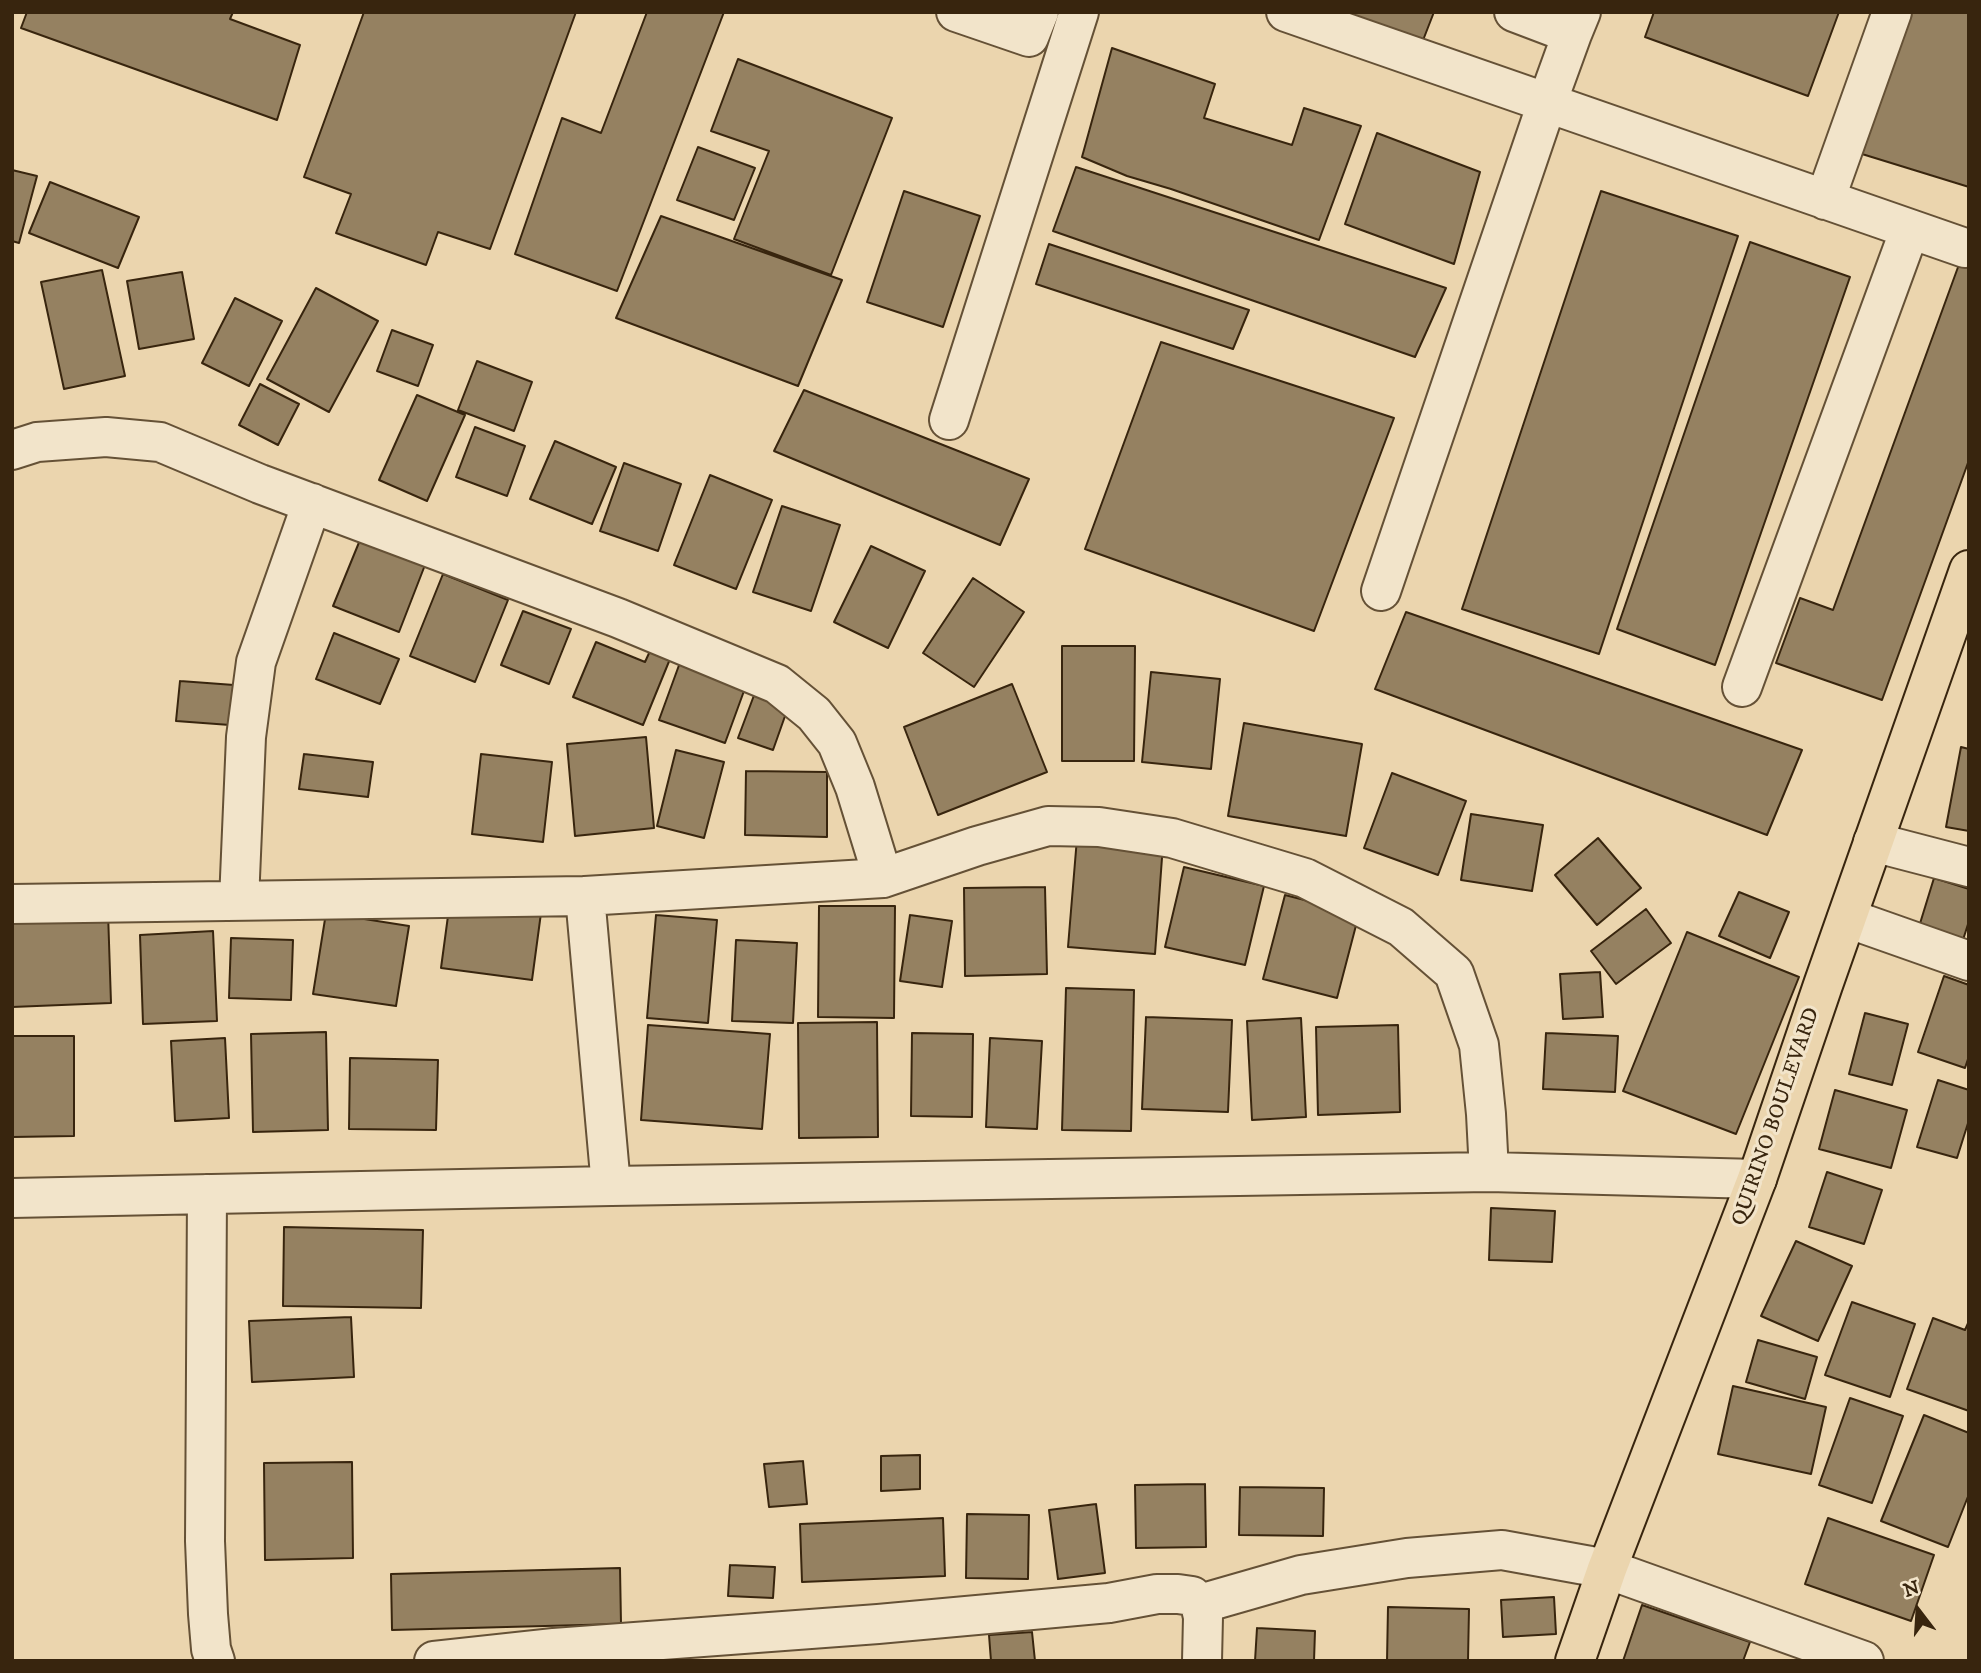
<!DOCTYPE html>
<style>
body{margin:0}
#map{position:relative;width:1981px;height:1673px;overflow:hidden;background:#ebd5ae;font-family:"IM FELL DW Pica",serif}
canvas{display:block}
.frame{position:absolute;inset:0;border:14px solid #38250e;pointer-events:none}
.north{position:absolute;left:1883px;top:1575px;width:70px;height:70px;-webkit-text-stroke:5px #f2e4ca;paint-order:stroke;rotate:343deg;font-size:19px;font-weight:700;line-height:28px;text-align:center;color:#38250e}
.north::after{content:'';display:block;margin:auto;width:24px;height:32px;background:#38250e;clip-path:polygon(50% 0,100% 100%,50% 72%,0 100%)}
</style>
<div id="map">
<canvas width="1981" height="1673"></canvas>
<div class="frame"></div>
<div class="north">N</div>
</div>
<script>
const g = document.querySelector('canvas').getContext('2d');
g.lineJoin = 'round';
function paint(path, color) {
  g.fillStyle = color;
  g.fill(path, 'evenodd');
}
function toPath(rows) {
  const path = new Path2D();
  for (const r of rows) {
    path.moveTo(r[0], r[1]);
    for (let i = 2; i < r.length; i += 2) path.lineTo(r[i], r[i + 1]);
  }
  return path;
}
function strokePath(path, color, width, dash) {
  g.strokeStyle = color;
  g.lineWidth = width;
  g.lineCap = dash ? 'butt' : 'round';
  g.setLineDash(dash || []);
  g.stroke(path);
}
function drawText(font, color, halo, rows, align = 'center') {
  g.font = font + ' "IM FELL DW Pica",serif';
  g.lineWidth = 6;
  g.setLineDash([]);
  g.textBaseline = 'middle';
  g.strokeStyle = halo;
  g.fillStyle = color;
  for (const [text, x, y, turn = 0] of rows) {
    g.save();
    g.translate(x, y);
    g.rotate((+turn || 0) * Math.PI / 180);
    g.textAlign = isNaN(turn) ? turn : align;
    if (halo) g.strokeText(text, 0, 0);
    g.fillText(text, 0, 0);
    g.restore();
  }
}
const building = toPath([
 [27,12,233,12,230,19,300,45,277,120,21,28,27,12],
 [364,12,576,12,490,249,438,232,426,265,336,233,351,194,304,177,364,12],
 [647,12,724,12,617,291,515,254,562,118,601,133,647,12],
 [1322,12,1434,12,1420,48,1322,12],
 [1654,12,1839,12,1808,96,1645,37,1654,12],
 [1911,12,1969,12,1969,187,1862,154,1911,12],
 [1112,48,1215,84,1204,118,1292,145,1304,108,1361,126,1319,240,1171,189,1127,176,1082,157,1112,48],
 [738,59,892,118,831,275,734,239,769,151,711,131,738,59],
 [1377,133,1480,172,1454,264,1345,224,1377,133],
 [698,147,755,168,734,220,677,200,698,147],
 [1076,167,1446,288,1415,357,1053,231,1076,167],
 [12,170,37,176,19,243,12,241,12,170],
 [50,182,139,217,118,268,29,233,50,182],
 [904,191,980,216,943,327,867,302,904,191],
 [1601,191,1738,236,1599,654,1462,609,1601,191],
 [661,216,842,280,798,386,616,318,661,216],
 [1969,237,1969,460,1882,700,1776,663,1800,598,1833,610,1969,237],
 [1750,242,1850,277,1715,665,1617,629,1750,242],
 [1049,244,1249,310,1233,349,1036,284,1049,244],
 [102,270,125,376,64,389,41,282,102,270],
 [182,272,194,339,139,349,127,281,182,272],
 [316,288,378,321,329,412,267,379,316,288],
 [235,298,282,321,249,386,202,363,235,298],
 [392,330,433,345,418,386,377,371,392,330],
 [1161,342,1394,418,1314,631,1085,549,1161,342],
 [477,361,532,382,514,431,458,410,477,361],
 [260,384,299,404,278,445,239,425,260,384],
 [804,390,1029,479,1000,545,774,451,804,390],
 [417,395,465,415,427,501,379,480,417,395],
 [475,427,525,446,507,496,456,477,475,427],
 [555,441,616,467,592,524,530,499,555,441],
 [624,463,681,484,658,551,600,531,624,463],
 [710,475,772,500,736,589,674,565,710,475],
 [782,506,840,525,811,611,753,592,782,506],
 [360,540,425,565,399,632,333,606,360,540],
 [871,546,925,571,888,648,834,622,871,546],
 [443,574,508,600,475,682,410,656,443,574],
 [973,578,1024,612,974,687,923,653,973,578],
 [523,611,571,629,549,684,501,665,523,611],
 [1406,612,1802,750,1767,835,1375,689,1406,612],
 [334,633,399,659,380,704,316,679,334,633],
 [596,642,645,662,650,651,670,659,643,725,573,697,596,642],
 [1062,646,1135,646,1134,761,1062,761,1062,646],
 [682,657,748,680,725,743,659,720,682,657],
 [1151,672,1220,679,1211,769,1142,762,1151,672],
 [180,681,234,685,230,725,176,721,180,681],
 [1012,684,1047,772,938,815,904,727,1012,684],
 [756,690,790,702,773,750,738,738,756,690],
 [1244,723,1362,744,1346,836,1228,816,1244,723],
 [646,737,654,828,575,836,567,744,646,737],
 [1961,747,1969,749,1969,831,1946,827,1961,747],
 [676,750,724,762,704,838,657,826,676,750],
 [304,754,373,762,368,797,299,789,304,754],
 [481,754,552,762,543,842,472,834,481,754],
 [746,771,827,772,827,837,745,835,746,771],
 [1392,773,1466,801,1438,875,1364,848,1392,773],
 [1471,814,1543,825,1532,891,1461,880,1471,814],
 [1077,838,1163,844,1155,954,1068,947,1077,838],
 [1598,838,1641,888,1597,925,1555,875,1598,838],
 [1184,867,1264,886,1245,965,1165,947,1184,867],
 [1934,878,1969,889,1969,921,1962,943,1918,930,1934,878],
 [1045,887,1047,974,965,976,964,888,1045,887],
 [1739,892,1789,912,1770,958,1719,936,1739,892],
 [1285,895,1359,914,1337,998,1263,979,1285,895],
 [450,901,541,913,532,980,441,968,450,901],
 [819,906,895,906,894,1018,818,1017,819,906],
 [1646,909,1671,943,1616,984,1591,951,1646,909],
 [108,912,111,1003,12,1007,12,915,108,912],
 [326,913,409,926,396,1006,313,994,326,913],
 [656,915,717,920,708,1023,647,1018,656,915],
 [910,915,952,921,942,987,900,981,910,915],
 [213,931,217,1021,143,1024,140,935,213,931],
 [1687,932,1799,977,1736,1134,1623,1091,1687,932],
 [231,938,293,940,291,1000,229,998,231,938],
 [736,940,797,943,793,1023,732,1021,736,940],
 [1600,972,1603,1017,1563,1019,1560,974,1600,972],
 [1944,976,1969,985,1969,1056,1965,1068,1918,1052,1944,976],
 [1066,988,1134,990,1131,1131,1062,1130,1066,988],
 [1865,1013,1908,1024,1892,1085,1849,1074,1865,1013],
 [1146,1017,1232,1020,1228,1112,1142,1109,1146,1017],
 [1301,1018,1306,1117,1252,1120,1247,1021,1301,1018],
 [877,1022,878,1137,799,1138,798,1023,877,1022],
 [648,1025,770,1034,762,1129,641,1120,648,1025],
 [1398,1025,1400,1112,1318,1115,1316,1027,1398,1025],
 [326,1032,328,1130,253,1132,251,1034,326,1032],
 [912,1033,973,1034,972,1117,911,1116,912,1033],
 [1546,1033,1618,1036,1615,1092,1543,1089,1546,1033],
 [12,1036,74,1036,74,1136,12,1137,12,1036],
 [225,1038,229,1118,175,1121,171,1041,225,1038],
 [990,1038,1042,1041,1037,1129,986,1127,990,1038],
 [350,1058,438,1060,436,1130,349,1129,350,1058],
 [1938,1080,1969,1090,1969,1120,1957,1158,1917,1147,1938,1080],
 [1835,1090,1907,1110,1891,1168,1819,1149,1835,1090],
 [1827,1172,1882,1190,1864,1244,1809,1227,1827,1172],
 [1491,1208,1555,1211,1552,1262,1489,1260,1491,1208],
 [284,1227,423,1230,421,1308,283,1306,284,1227],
 [1796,1241,1852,1266,1818,1341,1761,1316,1796,1241],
 [1852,1302,1915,1324,1890,1397,1825,1375,1852,1302],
 [351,1317,354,1377,252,1382,249,1321,351,1317],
 [1933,1318,1965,1330,1969,1321,1969,1411,1907,1389,1933,1318],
 [1758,1340,1817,1357,1805,1399,1746,1382,1758,1340],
 [1733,1386,1826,1407,1811,1474,1718,1454,1733,1386],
 [1850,1398,1903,1416,1872,1503,1819,1485,1850,1398],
 [1924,1415,1969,1433,1969,1494,1948,1547,1881,1521,1924,1415],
 [920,1455,920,1489,881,1491,881,1456,920,1455],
 [803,1461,807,1504,769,1507,764,1464,803,1461],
 [352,1462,353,1558,265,1560,264,1463,352,1462],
 [1205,1484,1206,1547,1136,1548,1135,1485,1205,1484],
 [1240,1487,1324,1488,1323,1536,1239,1535,1240,1487],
 [1096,1504,1105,1573,1058,1579,1049,1510,1096,1504],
 [967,1514,1029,1515,1028,1579,966,1578,967,1514],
 [943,1518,945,1576,802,1582,800,1524,943,1518],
 [1828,1518,1934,1555,1911,1621,1805,1584,1828,1518],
 [730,1565,775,1567,773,1598,728,1596,730,1565],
 [620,1568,621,1624,392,1630,391,1574,620,1568],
 [1554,1597,1556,1634,1503,1637,1501,1600,1554,1597],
 [1642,1605,1750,1642,1743,1661,1623,1661,1642,1605],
 [1388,1607,1469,1609,1468,1661,1387,1661,1388,1607],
 [1257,1628,1315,1631,1314,1661,1255,1661,1257,1628],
 [1032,1632,1035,1661,991,1661,989,1635,1032,1632]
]);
paint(building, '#958161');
strokePath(building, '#38250e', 2);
const minor = toPath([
 [956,12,1029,37,1039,12],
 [1286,12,1965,248],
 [1514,12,1572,34],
 [1825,200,1892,12],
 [949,420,1079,12],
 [12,450,37,442,106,437,160,442,260,484,618,618,777,684,814,714,837,743,855,787,883,878],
 [1381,591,1547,103,1572,34,1581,12],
 [1742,687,1910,229],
 [1873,842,1969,867],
 [585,896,611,1186],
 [239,901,246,737,256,662,312,503],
 [12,904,585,896,883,878,977,846,1048,826,1099,827,1172,838,1305,878,1401,927,1454,973,1479,1045,1486,1114,1489,1172],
 [1847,918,1969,961],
 [207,1194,205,1541,208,1614,211,1649,215,1661],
 [12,1198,611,1186,1489,1172,1757,1179],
 [1200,1604,1301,1575,1407,1558,1502,1550,1607,1569,1864,1661],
 [434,1661,554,1648,878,1624,1109,1603,1157,1594,1178,1594,1192,1596,1200,1604,1203,1617,1202,1661]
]);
const major = toPath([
 [1575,1661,1607,1569,1757,1179,1823,985,1969,570]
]);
strokePath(minor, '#655136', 42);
strokePath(major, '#38250e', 42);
strokePath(minor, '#f2e4ca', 38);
strokePath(major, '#ebd5ae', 38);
drawText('21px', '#38250e', '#f2e4ca', [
 ["QUIRINO BOULEVARD",1777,1117,-71]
]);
</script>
